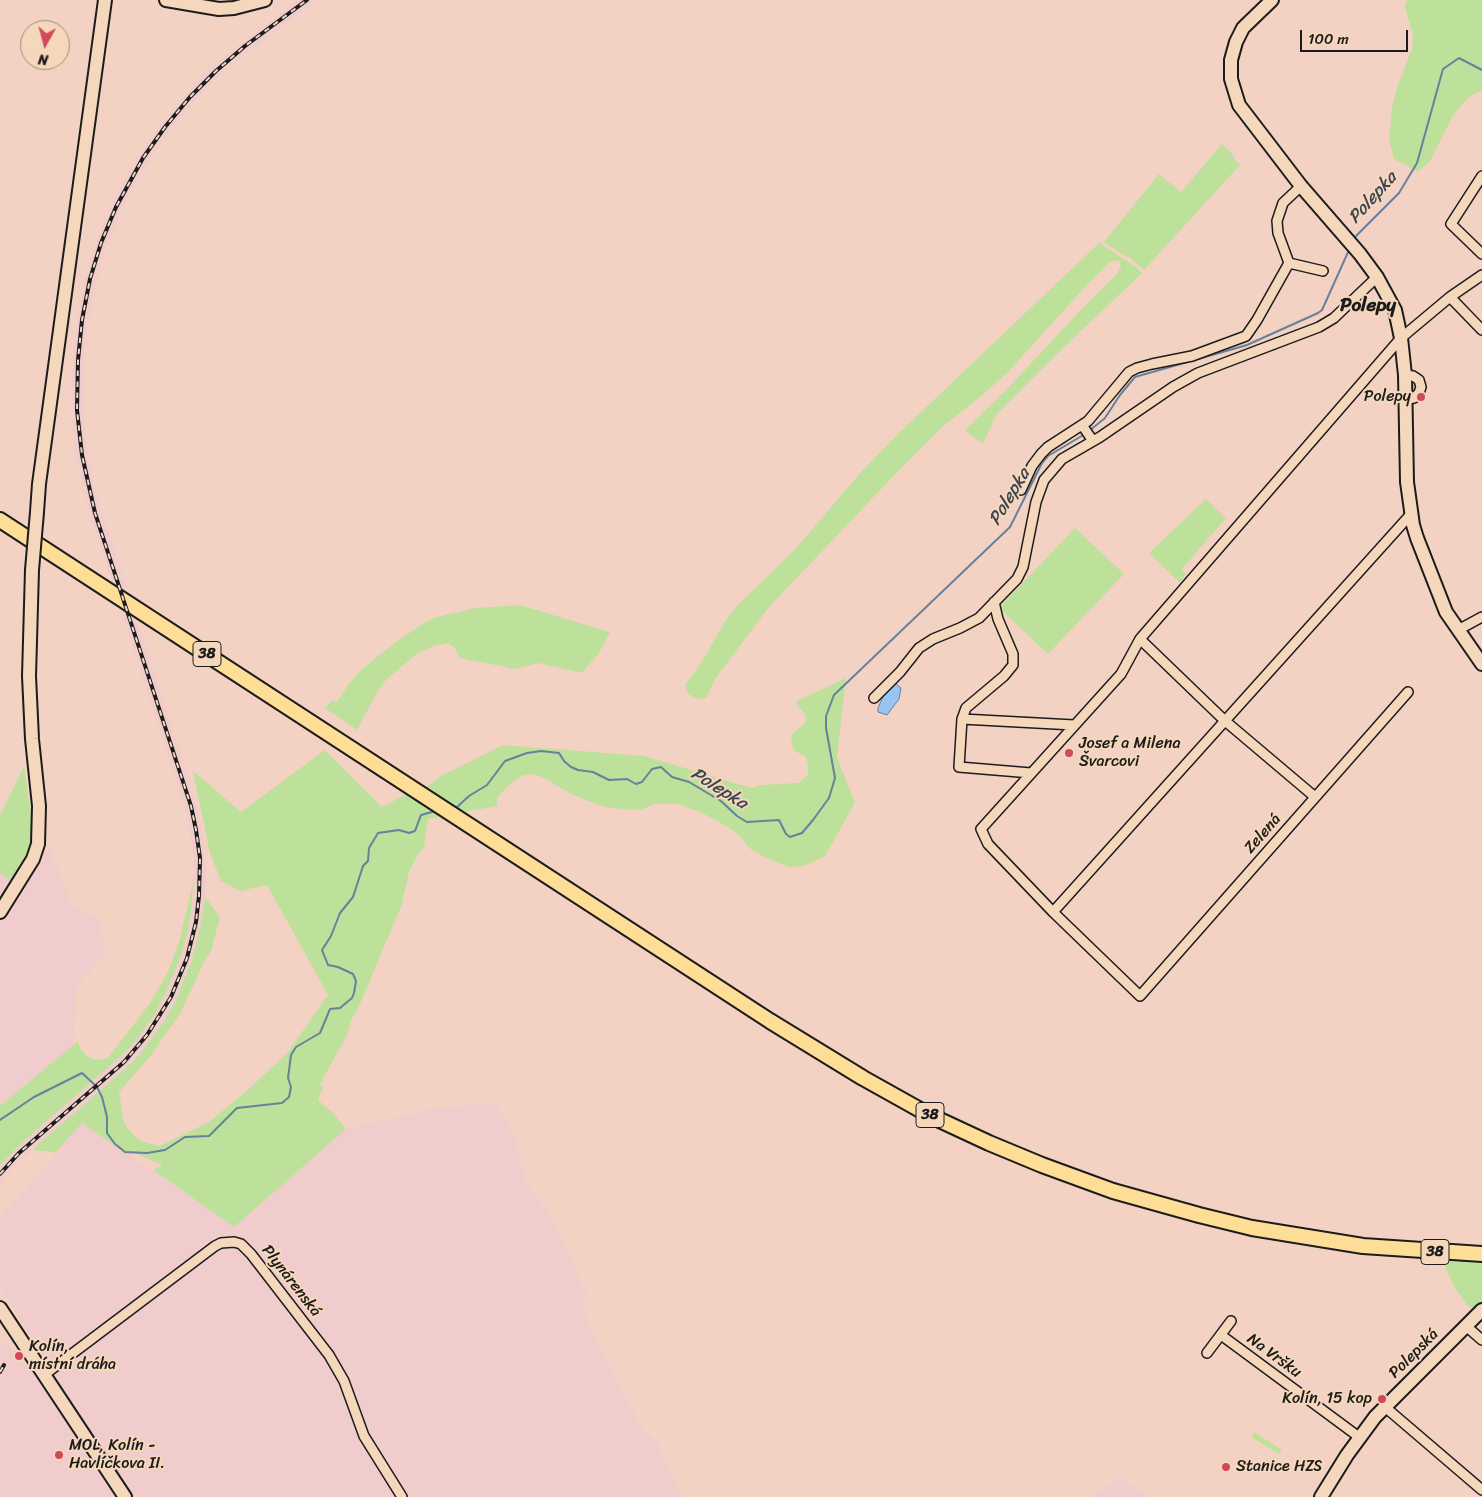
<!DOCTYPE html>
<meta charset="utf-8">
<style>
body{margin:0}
#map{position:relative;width:1482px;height:1497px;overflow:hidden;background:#f3d2c3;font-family:Sriracha,sans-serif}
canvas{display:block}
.north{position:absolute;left:20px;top:20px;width:50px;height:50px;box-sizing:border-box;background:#f5d7bb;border:1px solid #9e8c7b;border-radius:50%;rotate:187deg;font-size:14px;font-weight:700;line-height:20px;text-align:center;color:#1c1c1c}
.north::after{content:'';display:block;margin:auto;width:18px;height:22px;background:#d1495b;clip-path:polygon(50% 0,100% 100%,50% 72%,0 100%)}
.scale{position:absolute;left:1300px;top:30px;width:108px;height:22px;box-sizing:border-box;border:2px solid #1c1c1c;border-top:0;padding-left:6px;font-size:15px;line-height:18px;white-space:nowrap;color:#1c1c1c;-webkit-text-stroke:4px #f5d7bb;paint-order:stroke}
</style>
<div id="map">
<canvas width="1482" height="1497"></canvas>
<div class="north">N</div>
<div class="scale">100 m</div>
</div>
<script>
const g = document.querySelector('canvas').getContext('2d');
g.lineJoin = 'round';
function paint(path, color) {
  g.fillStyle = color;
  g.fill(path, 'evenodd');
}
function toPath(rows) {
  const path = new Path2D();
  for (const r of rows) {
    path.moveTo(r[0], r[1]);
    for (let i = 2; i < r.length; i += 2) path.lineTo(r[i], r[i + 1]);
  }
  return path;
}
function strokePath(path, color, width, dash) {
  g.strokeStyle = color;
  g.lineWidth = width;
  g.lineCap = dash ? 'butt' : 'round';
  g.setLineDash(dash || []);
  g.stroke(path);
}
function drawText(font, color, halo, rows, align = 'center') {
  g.font = font + ' Sriracha,sans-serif';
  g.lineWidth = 4;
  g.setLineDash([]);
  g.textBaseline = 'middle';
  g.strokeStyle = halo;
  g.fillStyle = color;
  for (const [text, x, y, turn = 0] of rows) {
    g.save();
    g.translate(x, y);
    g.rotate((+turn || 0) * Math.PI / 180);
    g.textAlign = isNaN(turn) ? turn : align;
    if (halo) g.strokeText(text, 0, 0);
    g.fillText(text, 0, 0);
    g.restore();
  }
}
paint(toPath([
 [298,0,318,0,235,62,210,84,175,123,138,178,122,210,101,262,92,302,85,341,83,385,83,410,88,454,96,494,183,761,201,823,206,858,206,879,205,897,198,942,192,960,176,1000,165,1020,141,1053,111,1082,18,1163,0,1184,0,1165,9,1154,103,1073,142,1031,155,1014,165,994,181,956,190,921,193,896,194,858,186,811,90,514,76,456,73,432,72,383,75,335,85,278,96,241,111,205,128,172,161,123,197,81,212,66],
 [49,846,73,907,101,921,106,955,76,986,73,1046,0,1106,0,873,23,887],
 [496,1103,516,1142,522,1170,532,1193,549,1213,587,1294,584,1304,586,1317,593,1334,642,1428,658,1444,682,1497,0,1497,0,1341,60,1383,0,1286,0,1218,82,1123,234,1227,346,1129,437,1108],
 [1118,1478,1150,1497,1093,1497]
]), '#f0cccd');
paint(toPath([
 [1407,0,1482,0,1482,90,1470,96,1453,115,1430,161,1418,172,1394,159,1389,140,1392,108,1397,87,1412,49,1413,35,1405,7],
 [1222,144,1235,157,1234,159,1240,165,1144,270,1128,256,1127,257,1104,242,1159,174,1181,192],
 [1099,243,1136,267,1142,273,1062,349,996,415,983,444,965,430,1006,390,1079,312,1117,274,1121,266,1120,262,1117,260,1110,262,1084,288,1008,372,986,392,942,427,903,466,769,607,715,679,706,698,697,699,688,694,685,685,703,660,724,623,738,605,797,547,862,471,901,431],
 [1206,499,1226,518,1182,569,1186,573,1180,583,1149,553],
 [1075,528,1124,574,1048,654,999,608],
 [520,605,610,632,599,653,582,673,538,663,515,669,460,658,454,647,448,643,433,646,415,655,386,680,377,692,357,730,325,708,331,701,337,702,350,682,362,669,396,642,424,623,433,618,476,608],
 [846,678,837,757,855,803,825,856,804,866,789,867,768,859,749,848,740,836,728,827,704,814,679,804,653,804,643,809,629,810,606,807,575,796,540,776,531,774,521,776,511,783,497,798,497,806,428,819,424,848,418,854,409,872,402,904,357,1011,352,1018,347,1035,320,1084,323,1087,318,1100,334,1114,346,1129,234,1227,153,1170,163,1165,134,1153,127,1154,82,1123,56,1152,32,1150,128,1066,141,1053,165,1020,176,1000,192,960,201,923,205,897,220,917,211,951,205,960,181,1012,152,1054,119,1092,124,1123,134,1136,143,1142,160,1146,209,1122,249,1089,288,1052,328,995,267,885,240,891,221,881,210,853,193,771,241,812,325,750,382,807,424,785,427,787,441,776,503,745,644,756,752,788,760,785,799,783,808,774,808,765,806,757,793,750,791,735,806,722,805,714,796,704,797,701],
 [24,766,32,821,31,844,22,863,12,881,0,873,0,816],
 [194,879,190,921,181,956,165,994,155,1014,132,1045,120,1057,24,1141,0,1165,0,1106,78,1041,81,1050,87,1056,96,1060,108,1058,150,1003,168,972,179,942],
 [1442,1259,1482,1261,1482,1303,1477,1307,1471,1308,1467,1305,1453,1285],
 [1254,1432,1282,1450,1279,1454,1251,1437]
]), '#bde19b');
const water = toPath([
 [895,683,901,688,899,699,887,715,878,712,878,708,885,692,895,683]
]);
paint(water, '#97c4f1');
strokePath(water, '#66819c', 1);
strokePath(toPath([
 [1354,238,1399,193,1417,163,1443,69,1459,58,1482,70],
 [1089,431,1105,418,1120,395,1135,377,1247,345,1318,313,1322,310,1349,250],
 [453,808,456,808,469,796,487,785,505,761,527,753,541,751,559,753,564,761,571,767,578,770,593,772,609,780,627,779,636,784,642,782,652,769,661,767,672,777,689,782,721,801,737,816,747,822,779,820,786,834,790,837,802,833,813,820,829,798,835,778,826,728,826,716,834,695,1010,527,1042,463,1048,456,1085,434],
 [0,1120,34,1097,82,1073,97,1087,102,1097,107,1117,107,1133,115,1144,125,1152,147,1153,165,1150,185,1137,209,1136,237,1108,282,1103,289,1097,291,1087,288,1078,291,1055,296,1047,320,1033,330,1009,340,1008,352,998,354,993,356,981,353,974,338,967,328,965,322,950,331,936,340,913,353,897,363,866,368,861,369,848,378,833,399,830,409,833,415,831,421,815,432,812,435,810]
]), '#66819c', 2);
const street = toPath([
 [1482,176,1451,224,1482,254],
 [1289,263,1323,271],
 [1450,297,1482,330],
 [1405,375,1413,376,1419,380,1421,387,1419,393,1414,398,1406,400],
 [1082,425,1093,441],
 [1021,490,1032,466,1041,454,1048,447,1088,421,1129,372,1137,368,1152,364,1192,356,1246,336,1257,320,1289,263,1278,233,1277,221,1283,203,1301,186],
 [994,602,998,619,1013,654,1013,665,1004,676,966,708,962,719,1074,725],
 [1458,630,1482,617],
 [1140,639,1224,720,1315,797],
 [1408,692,1140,996,1053,912,988,844,981,829,1121,674,1140,639,1401,338,1450,297,1482,275],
 [874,698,900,672,919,648,933,639,960,628,979,618,1017,579,1023,567,1036,502,1044,480,1062,459,1100,437,1173,387,1198,373,1319,327,1334,318,1377,277],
 [962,719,959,767,1031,773],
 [1053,912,1411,514],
 [1466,1326,1482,1340],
 [1221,1335,1359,1437],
 [1207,1353,1231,1321],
 [44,1375,215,1246,221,1243,234,1242,241,1244,251,1254,329,1355,344,1381,364,1436,402,1497],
 [1385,1407,1482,1490]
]);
const secondary = toPath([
 [166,0,219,9,234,8,265,0],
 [1272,0,1243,28,1236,42,1231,60,1231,79,1239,105,1301,186,1360,254,1377,277,1395,310,1401,338,1405,375,1407,482,1413,525,1417,538,1446,612,1482,664],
 [37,512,39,484,105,0],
 [0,912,33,859,38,844,39,806,32,739,29,676,32,570],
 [0,1308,125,1497],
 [1321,1497,1347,1455,1375,1417,1482,1310]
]);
const primary = toPath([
 [0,520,770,1021,863,1078,931,1116,989,1143,1042,1165,1113,1191,1199,1215,1252,1228,1363,1246,1482,1254]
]);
strokePath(street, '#1c1c1c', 12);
strokePath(secondary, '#1c1c1c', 16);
strokePath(primary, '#1c1c1c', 18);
strokePath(street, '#f5d7bb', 9);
strokePath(secondary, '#f5d7bb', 12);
strokePath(primary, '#fede96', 14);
const rail = toPath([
 [0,1174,19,1153,124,1062,147,1035,171,997,187,958,196,922,199,896,200,858,196,830,191,806,95,513,82,455,77,410,78,360,82,320,90,279,101,243,116,207,143,158,165,127,190,97,216,71,245,46,307,0],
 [0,1372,4,1365]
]);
strokePath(rail, '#1c1c1c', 4);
strokePath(rail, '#f5d7bb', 2, [5.5]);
const secondaryBridge = toPath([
 [32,570,37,512]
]);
strokePath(secondaryBridge, '#1c1c1c', 16, []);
strokePath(secondaryBridge, '#f5d7bb', 12);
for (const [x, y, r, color] of [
 [1421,397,5,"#d1495b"],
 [1069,753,5,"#d1495b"],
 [19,1356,5,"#d1495b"],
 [1382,1399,5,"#d1495b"],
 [59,1455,5,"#d1495b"],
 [1226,1467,5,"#d1495b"]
]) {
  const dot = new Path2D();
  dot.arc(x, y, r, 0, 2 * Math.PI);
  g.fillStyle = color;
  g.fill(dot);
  strokePath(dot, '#f5d7bb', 2);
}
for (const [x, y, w] of [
 [207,654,28],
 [930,1115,28],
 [1435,1252,28]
]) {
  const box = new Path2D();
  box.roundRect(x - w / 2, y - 12.5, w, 25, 4);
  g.fillStyle = '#f5d7bb';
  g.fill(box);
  strokePath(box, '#1c1c1c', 1);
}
drawText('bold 15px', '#1c1c1c', null, [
 ["38",207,654],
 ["38",930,1115],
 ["38",1435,1252]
]);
drawText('16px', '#1c1c1c', '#f5d7bb', [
 ["Polepy",1411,397,"right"],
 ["Josef a Milena",1079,744],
 ["Švarcovi",1079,762],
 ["Kolín,",29,1347],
 ["místní dráha",29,1365],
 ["Kolín, 15 kop",1372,1399,"right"],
 ["MOL, Kolín -",69,1446],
 ["Havlíčkova II.",69,1464],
 ["Stanice HZS",1236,1467]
], 'left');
drawText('16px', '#1c1c1c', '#f5d7bb', [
 ["Zelená",1263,834,-49],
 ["Plynárenská",291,1281,52],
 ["Polepská",1414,1354,-45],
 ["Na Vršku",1274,1356,36]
]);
drawText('italic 18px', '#3b4651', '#f5d7bb', [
 ["Polepka",1373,198,-48],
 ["Polepka",1010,497,-59],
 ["Polepka",719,789,32]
]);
drawText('bold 19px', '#1c1c1c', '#f5d7bb', [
 ["Polepy",1368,306]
]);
</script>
